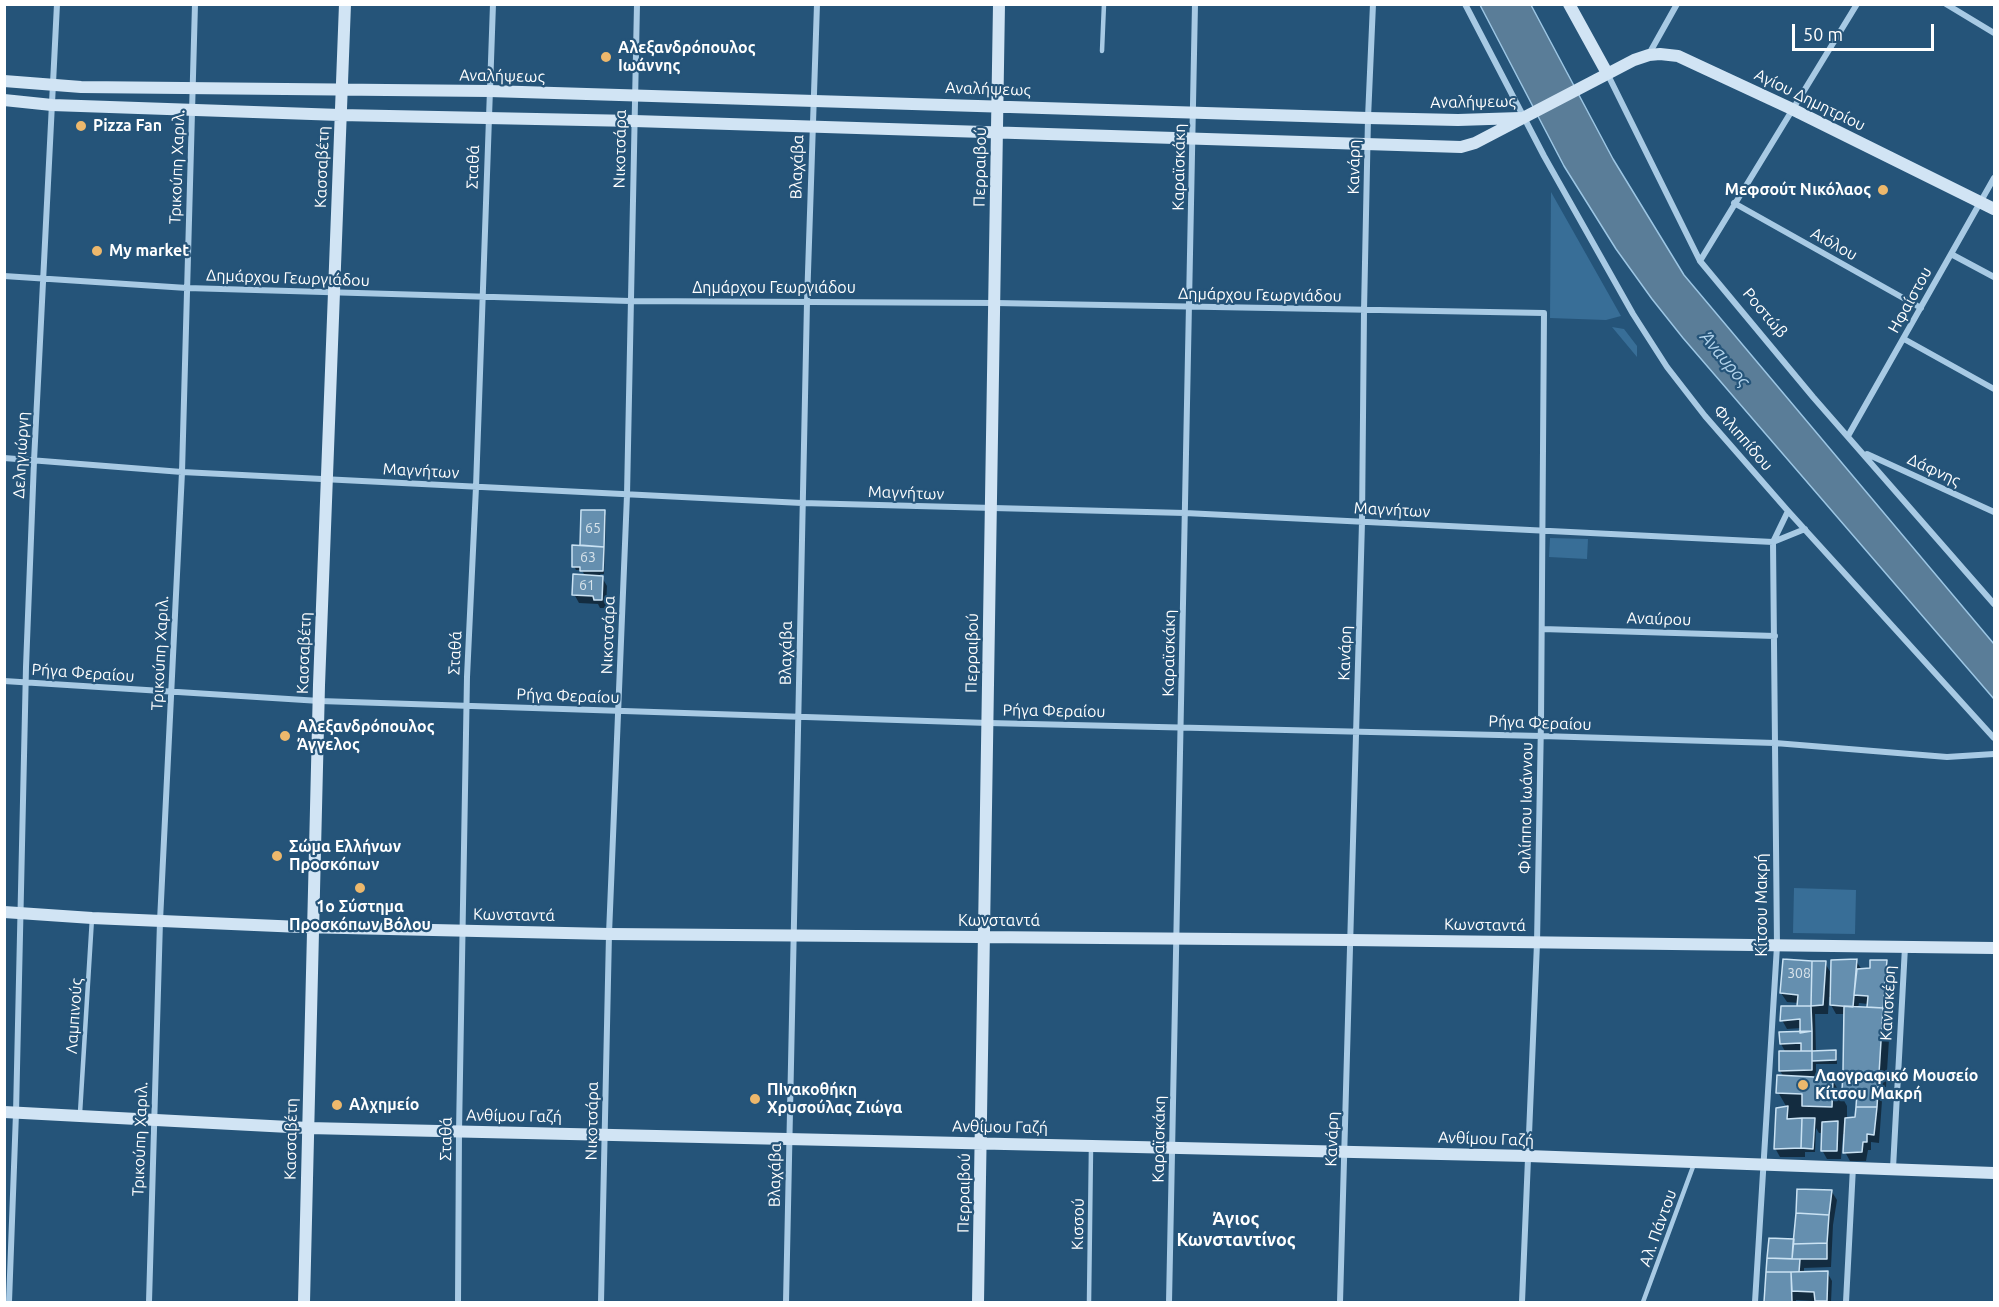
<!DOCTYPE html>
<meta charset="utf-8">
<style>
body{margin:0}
#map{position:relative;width:1999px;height:1307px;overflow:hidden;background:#255479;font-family:Ubuntu,sans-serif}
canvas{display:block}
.frame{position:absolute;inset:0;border:6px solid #fff;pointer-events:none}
.scale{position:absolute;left:1792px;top:24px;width:142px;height:27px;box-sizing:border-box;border:3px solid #fff;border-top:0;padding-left:8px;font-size:18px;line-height:21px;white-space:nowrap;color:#fff;-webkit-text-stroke:4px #255479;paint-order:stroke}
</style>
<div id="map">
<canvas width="1999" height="1307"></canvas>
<div class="frame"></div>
<div class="scale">50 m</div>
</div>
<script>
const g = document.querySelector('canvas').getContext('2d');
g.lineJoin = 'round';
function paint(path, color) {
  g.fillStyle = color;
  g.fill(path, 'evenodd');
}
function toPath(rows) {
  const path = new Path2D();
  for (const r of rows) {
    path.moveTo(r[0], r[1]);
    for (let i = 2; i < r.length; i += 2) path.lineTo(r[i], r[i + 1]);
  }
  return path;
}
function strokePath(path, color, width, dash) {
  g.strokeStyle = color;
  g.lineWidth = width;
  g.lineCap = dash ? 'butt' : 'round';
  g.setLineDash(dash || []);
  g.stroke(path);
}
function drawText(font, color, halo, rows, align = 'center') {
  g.font = font + ' Ubuntu,sans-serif';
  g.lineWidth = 4.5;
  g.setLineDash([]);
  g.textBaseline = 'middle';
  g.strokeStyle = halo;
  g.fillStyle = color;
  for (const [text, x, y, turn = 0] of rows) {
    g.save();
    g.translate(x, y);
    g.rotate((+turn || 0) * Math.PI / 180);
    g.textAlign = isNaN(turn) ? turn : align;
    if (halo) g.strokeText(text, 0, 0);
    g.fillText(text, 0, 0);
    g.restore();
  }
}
paint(toPath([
 [1551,192,1621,316,1606,320,1550,318],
 [1612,327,1624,329,1637,346,1637,357],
 [1550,538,1588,539,1587,559,1549,557],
 [1794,888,1856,890,1855,934,1793,933]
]), '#386e97');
const water = toPath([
 [1480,5,1531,5,1613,159,1684,275,1994,644,1994,699,1683,338,1652,299,1616,249,1564,166,1480,5]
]);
paint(water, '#5a7d98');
strokePath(water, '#9cc6e4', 1.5);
paint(toPath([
 [583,511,604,512,606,516,604,574,600,574,607,586,606,608,600,608,598,604,579,603,574,594,585,576,582,570,576,570,574,566,582,547],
 [1856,961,1862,970,1871,970,1886,962,1891,971,1887,1019,1890,1024,1886,1087,1883,1087,1879,1143,1871,1142,1871,1150,1868,1150,1866,1161,1850,1161,1845,1152,1846,1134,1843,1134,1841,1159,1827,1159,1822,1150,1823,1133,1819,1133,1816,1128,1815,1152,1805,1152,1805,1157,1780,1157,1775,1148,1786,1106,1778,1092,1784,1077,1780,1071,1786,1053,1781,1044,1801,1034,1801,1028,1787,1029,1782,1020,1798,1007,1799,1003,1787,1002,1781,993,1825,963,1832,975],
 [1829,997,1831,997,1831,1005,1836,1014,1846,1014,1843,1090,1849,1099,1858,1100,1856,1119,1847,1120,1847,1106,1832,1079,1816,1078,1816,1064,1837,1064,1837,1056,1835,1052,1816,1052,1815,1014,1828,1014],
 [1859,1003,1868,1004,1870,1009,1858,1008],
 [1832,1192,1837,1200,1833,1225,1831,1267,1804,1268,1804,1273,1827,1272,1832,1281,1831,1302,1796,1300,1796,1302,1765,1302,1770,1240,1795,1240]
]), '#0007');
const building = toPath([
 [581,510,605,510,604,547,580,545,581,510],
 [572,545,604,547,603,571,580,571,580,567,572,567,572,545],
 [573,574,603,576,602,600,594,600,593,596,572,595,573,574],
 [1783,959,1812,961,1811,1006,1797,1006,1798,995,1780,993,1783,959],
 [1857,959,1853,1007,1830,1005,1831,960,1857,959],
 [1870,960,1887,960,1883,1008,1867,1007,1868,996,1854,995,1857,969,1870,968,1870,960],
 [1812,961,1826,961,1823,1005,1811,1006,1812,961],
 [1781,1006,1811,1006,1812,1031,1800,1033,1800,1019,1780,1021,1781,1006],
 [1844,1006,1883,1008,1879,1074,1843,1071,1844,1006],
 [1812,1031,1812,1051,1801,1051,1801,1043,1780,1044,1779,1032,1812,1031],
 [1836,1050,1836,1060,1812,1061,1812,1051,1836,1050],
 [1779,1051,1812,1051,1812,1070,1779,1071,1779,1051],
 [1843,1071,1879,1074,1877,1107,1856,1107,1857,1092,1842,1091,1843,1071],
 [1777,1075,1833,1078,1832,1107,1802,1106,1802,1094,1776,1093,1777,1075],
 [1788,1106,1787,1119,1802,1118,1801,1148,1774,1149,1776,1108,1788,1106],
 [1856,1107,1877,1107,1874,1135,1867,1134,1867,1142,1863,1142,1862,1152,1843,1153,1845,1118,1855,1117,1856,1107],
 [1802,1118,1815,1118,1813,1149,1801,1148,1802,1118],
 [1838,1121,1837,1151,1821,1151,1822,1122,1838,1121],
 [1797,1189,1832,1190,1829,1215,1796,1213,1797,1189],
 [1796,1213,1829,1215,1827,1243,1793,1244,1796,1213],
 [1769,1238,1794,1239,1792,1259,1767,1258,1769,1238],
 [1827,1243,1827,1259,1792,1259,1793,1244,1827,1243],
 [1767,1258,1800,1259,1799,1272,1766,1272,1767,1258],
 [1828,1271,1827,1301,1815,1301,1814,1292,1792,1291,1791,1272,1828,1271],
 [1766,1272,1791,1272,1792,1302,1764,1302,1766,1272]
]);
paint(building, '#658faf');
strokePath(building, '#cae2f3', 1.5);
strokePath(toPath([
 [1102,51,1104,4],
 [80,1113,92,918],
 [1089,1302,1091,1148],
 [1643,1302,1694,1164]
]), '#a8cae4', 4.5);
strokePath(toPath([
 [1465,4,1544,156,1633,314,1667,367,1705,416,1788,511,1994,738],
 [1946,4,1994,33],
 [1649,54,1677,4],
 [1607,73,1700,261,1813,397,1994,604],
 [1734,203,1921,308],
 [1951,254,1994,277],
 [1700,261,1857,4],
 [4,276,187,288,630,301,995,303,1544,313,1541,721,1537,943,1522,1302],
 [1904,339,1994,389],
 [1848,436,1994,178],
 [1867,454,1994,512],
 [4,458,182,472,802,503,1185,513,1773,542,1805,529],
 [1542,629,1775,636],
 [4,681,320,701,988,723,1541,736,1775,743,1947,757,1994,754],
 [1893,1168,1905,947],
 [9,1302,16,1113,26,667,34,461,57,4],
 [149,1302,160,921,182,472,195,4],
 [458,1302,459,1132,467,677,476,487,493,4],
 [601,1302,609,934,627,495,637,4],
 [786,1302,807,302,817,4],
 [1169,1302,1195,4],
 [1340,1302,1362,522,1364,311,1368,118,1373,4],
 [1755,1302,1777,946,1773,542,1788,511],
 [1846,1302,1853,1167]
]), '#a8cae4', 6);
strokePath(toPath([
 [1569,4,1607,73],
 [4,81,81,87,489,91,1368,118,1458,120,1520,118],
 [4,100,52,105,340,115,634,121,1461,147,1475,143,1634,60,1649,55,1660,54,1678,56,1693,63,1792,109,1994,209],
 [4,912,92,918,301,927,609,934,1350,940,1994,948],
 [4,1112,308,1128,1528,1156,1994,1173],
 [304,1302,319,685,345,4],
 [978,1302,999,4]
]), '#d1e4f4', 12);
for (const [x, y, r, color] of [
 [606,57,6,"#edb86c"],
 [81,126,6,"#edb86c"],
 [1883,190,6,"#edb86c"],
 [97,251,6,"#edb86c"],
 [285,736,6,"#edb86c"],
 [277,856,6,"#edb86c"],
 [360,888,6,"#edb86c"],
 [1803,1085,6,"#edb86c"],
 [755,1099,6,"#edb86c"],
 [337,1105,6,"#edb86c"]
]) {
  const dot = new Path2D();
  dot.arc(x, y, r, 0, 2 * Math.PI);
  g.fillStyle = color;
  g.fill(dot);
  strokePath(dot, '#255479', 2);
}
drawText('14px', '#d8e3eb', null, [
 ["65",593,528],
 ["63",588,557],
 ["61",587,585],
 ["308",1799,973]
]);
drawText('bold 16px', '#fff', '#255479', [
 ["Αλεξανδρόπουλος",618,48],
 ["Ιωάννης",618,66],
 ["Pizza Fan",93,126],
 ["Μεφσούτ Νικόλαος",1871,190,"right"],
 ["My market",109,251],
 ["Αλεξανδρόπουλος",297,727],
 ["Άγγελος",297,745],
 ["Σώμα Ελλήνων",289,847],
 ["Προσκόπων",289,865],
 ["1ο Σύστημα",360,907,"center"],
 ["Προσκόπων Βόλου",360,925,"center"],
 ["Λαογραφικό Μουσείο",1815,1076],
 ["Κίτσου Μακρή",1815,1094],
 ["ΠΙνακοθήκη",767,1090],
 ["Χρυσούλας Ζιώγα",767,1108],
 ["Αλχημείο",349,1105]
], 'left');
drawText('16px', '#fff', '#255479', [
 ["Αναλήψεως",502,76,1],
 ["Αναλήψεως",988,89,2],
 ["Αγίου Δημητρίου",1810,100,26],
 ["Αναλήψεως",1473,102,-1],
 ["Νικοτσάρα",620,149,-89],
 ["Τρικούπη Χαριλ.",177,167,-88],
 ["Κασσαβέτη",322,167,-88],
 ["Σταθά",473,167,-88],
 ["Βλαχάβα",797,167,-88],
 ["Περραιβού",980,167,-89],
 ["Καραϊσκάκη",1179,167,-89],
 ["Κανάρη",1354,167,-89],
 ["Αιόλου",1834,244,29],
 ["Δημάρχου Γεωργιάδου",288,278,2],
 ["Δημάρχου Γεωργιάδου",774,288],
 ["Δημάρχου Γεωργιάδου",1260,295,1],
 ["Ηφαίστου",1910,300,-61],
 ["Ροστώβ",1765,313,50],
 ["Φιλιππίδου",1743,438,49],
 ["Δεληγιώργη",21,455,-87],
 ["Δάφνης",1934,470,25],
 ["Μαγνήτων",421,471,3],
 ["Μαγνήτων",906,493,2],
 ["Μαγνήτων",1392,510,3],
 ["Αναύρου",1659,619,2],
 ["Νικοτσάρα",608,635,-88],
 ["Τρικούπη Χαριλ.",160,653,-87],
 ["Κασσαβέτη",304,653,-88],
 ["Σταθά",455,653,-87],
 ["Βλαχάβα",786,653,-89],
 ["Περραιβού",972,653,-89],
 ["Καραϊσκάκη",1169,653,-89],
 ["Κανάρη",1345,653,-88],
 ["Ρήγα Φεραίου",83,673,4],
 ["Ρήγα Φεραίου",568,696,2],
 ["Ρήγα Φεραίου",1054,711,1],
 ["Ρήγα Φεραίου",1540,723,2],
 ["Φιλίππου Ιωάννου",1526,808,-89],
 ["Κίτσου Μακρή",1762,905,-90],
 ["Κωνσταντά",514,915,1],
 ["Κωνσταντά",999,921],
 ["Κωνσταντά",1485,925,1],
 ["Κανισκέρη",1888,1003,-87],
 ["Λαμπινούς",74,1016,-86],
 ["Ανθίμου Γαζή",514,1116,1],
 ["Νικοτσάρα",592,1121,-89],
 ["Ανθίμου Γαζή",1000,1127,1],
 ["Τρικούπη Χαριλ.",140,1139,-88],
 ["Κασσαβέτη",291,1139,-89],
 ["Σταθά",446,1139,-89],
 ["Καραϊσκάκη",1159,1139,-89],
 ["Κανάρη",1332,1139,-88],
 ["Ανθίμου Γαζή",1486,1139,2],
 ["Βλαχάβα",775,1175,-89],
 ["Περραιβού",964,1193,-89],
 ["Κισσού",1078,1224,-89],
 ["Αλ. Πάντου",1658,1228,-70]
]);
drawText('italic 18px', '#b3d4ec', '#255479', [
 ["Άναυρος",1725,359,50]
]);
drawText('bold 18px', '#fff', '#255479', [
 ["Άγιος",1236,1219],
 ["Κωνσταντίνος",1236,1240]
]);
</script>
